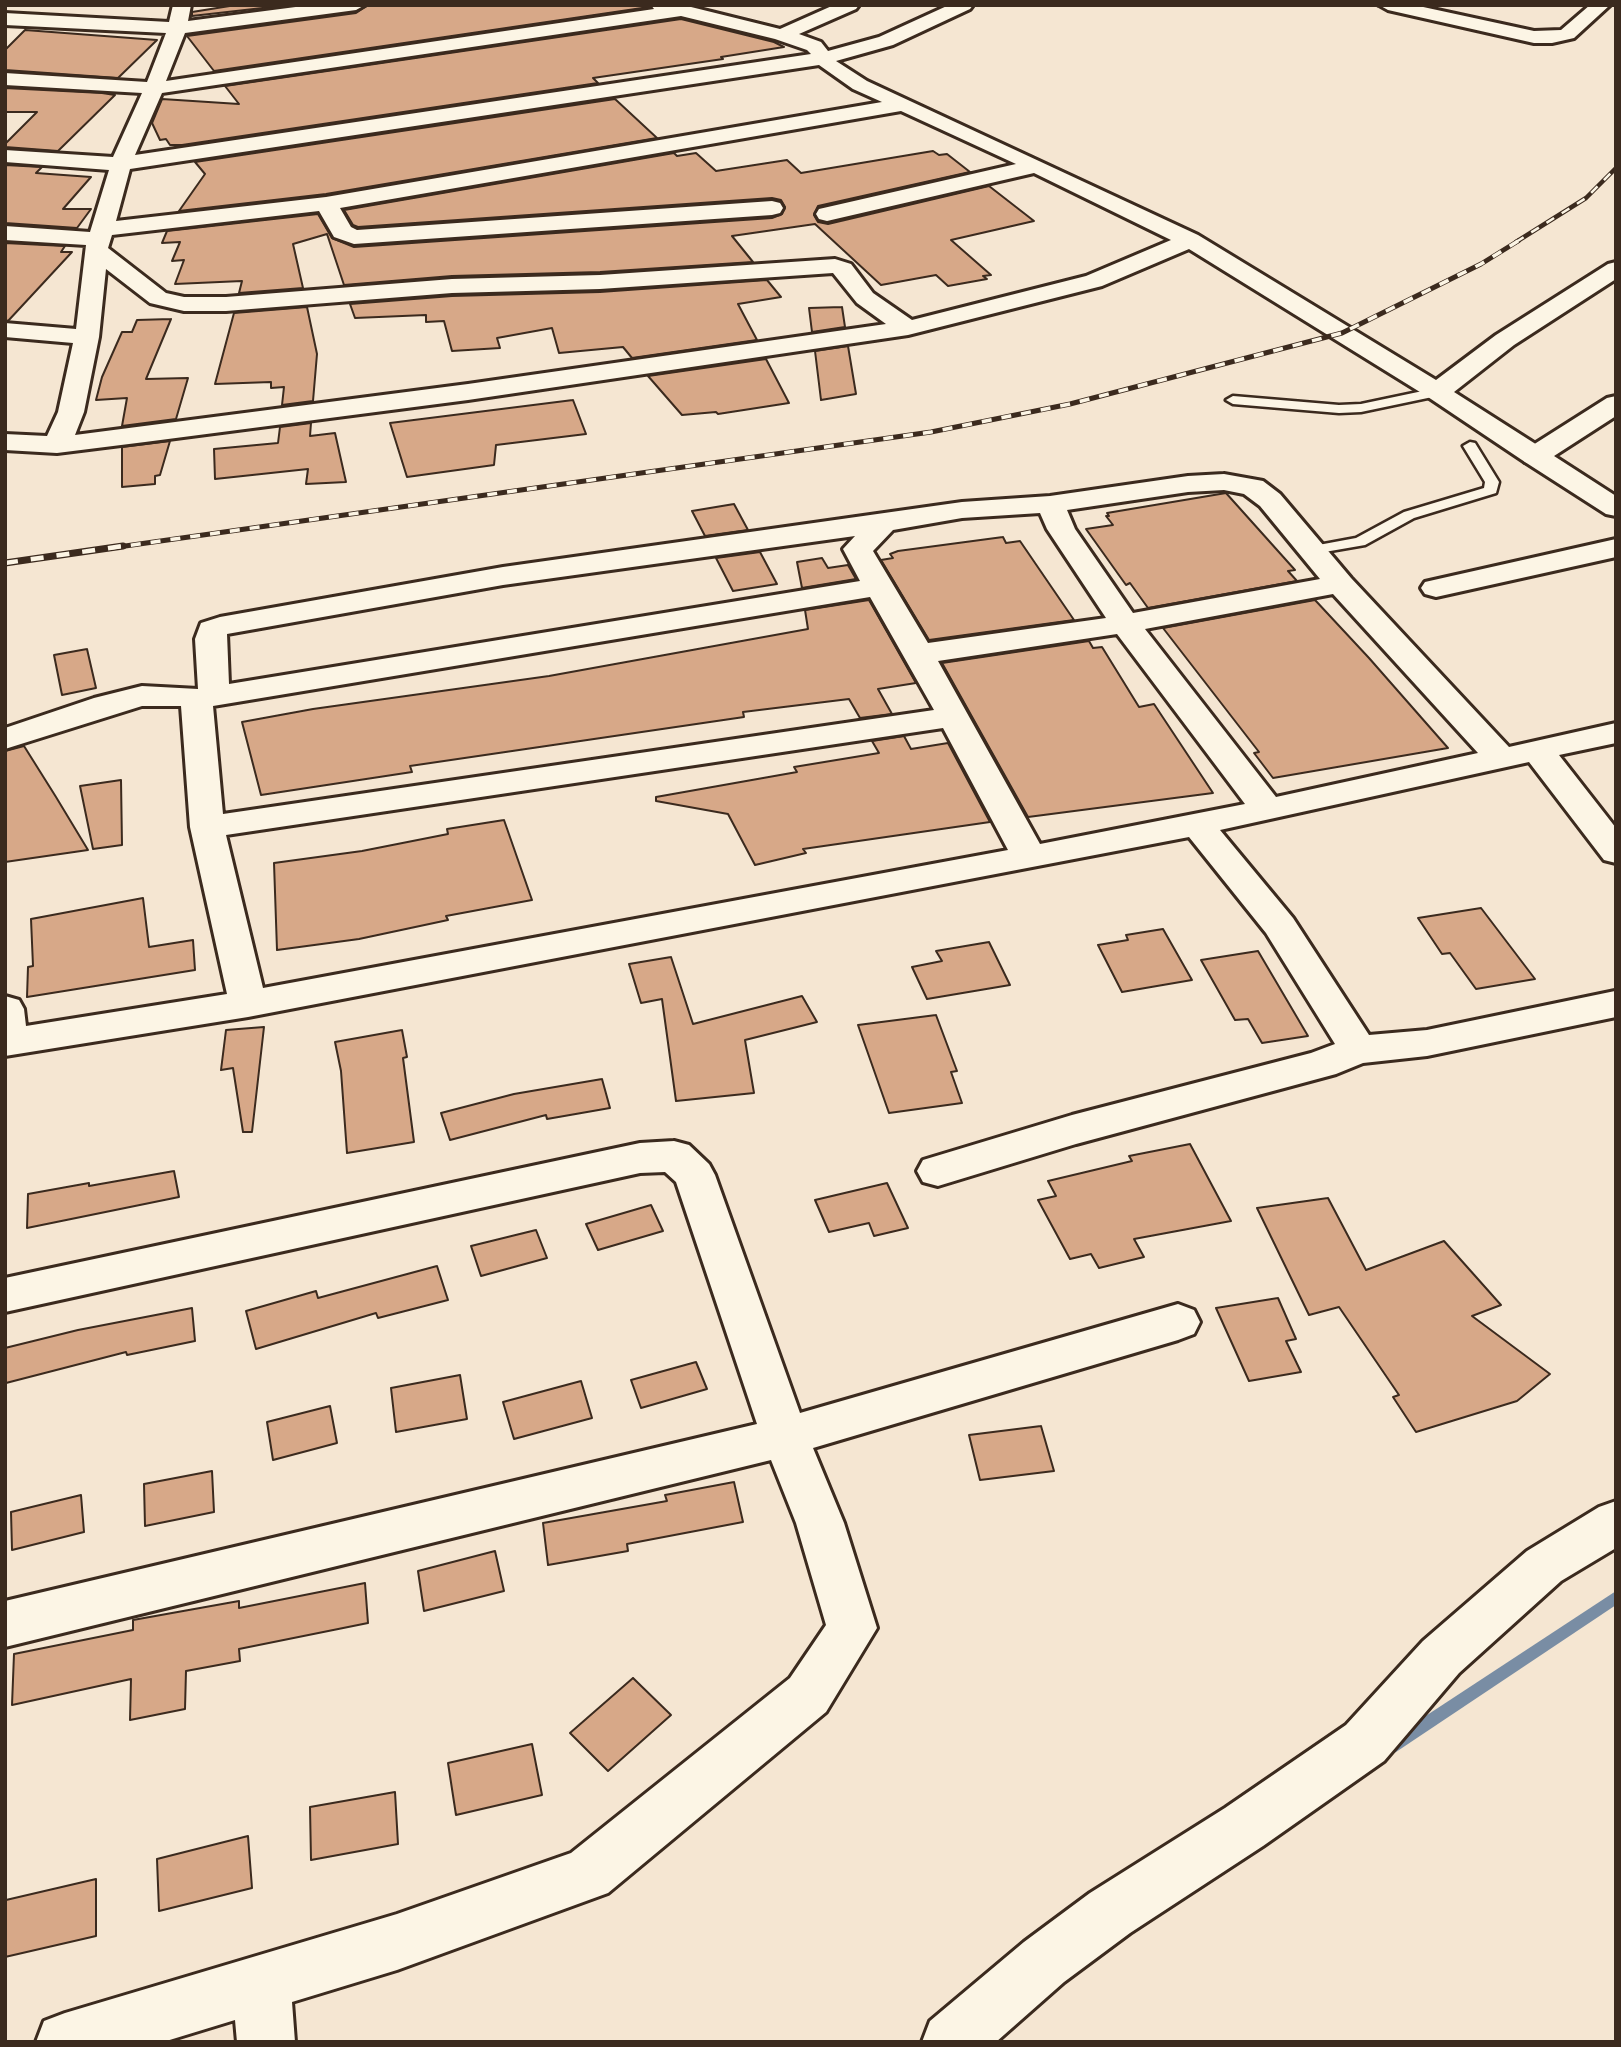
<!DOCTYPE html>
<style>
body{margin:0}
#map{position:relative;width:1621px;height:2047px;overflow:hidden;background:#f5e6d2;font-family:Pangolin,sans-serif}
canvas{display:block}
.frame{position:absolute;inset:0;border:7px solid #3b2a1e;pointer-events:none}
</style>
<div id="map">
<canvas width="1621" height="2047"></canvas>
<div class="frame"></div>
</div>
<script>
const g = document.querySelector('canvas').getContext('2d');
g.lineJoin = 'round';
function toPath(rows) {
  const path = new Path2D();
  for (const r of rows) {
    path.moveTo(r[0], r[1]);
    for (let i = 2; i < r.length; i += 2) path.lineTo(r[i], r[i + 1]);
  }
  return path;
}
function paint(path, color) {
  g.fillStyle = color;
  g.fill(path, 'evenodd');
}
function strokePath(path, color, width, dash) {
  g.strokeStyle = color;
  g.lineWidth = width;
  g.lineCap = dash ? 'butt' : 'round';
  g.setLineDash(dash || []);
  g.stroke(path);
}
paint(toPath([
 [1616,1591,1616,1605,1396,1752,1391,1754,1386,1752,1384,1747,1386,1742,1616,1591]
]), '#798da4');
const building = toPath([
 [236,5,289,5,192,16,192,12,236,5],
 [368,5,649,5,649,7,214,71,187,36,356,13,368,5],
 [681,19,774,42,784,47,721,57,723,59,593,78,598,83,182,145,170,145,166,139,160,140,152,123,162,99,239,104,225,86,681,19],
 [25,30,157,40,118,78,5,70,5,50,25,30],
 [5,88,102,93,115,95,58,151,5,147,5,144,37,112,5,112,5,88],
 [615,99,657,138,326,194,179,211,205,174,195,162,615,99],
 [933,151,939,155,947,154,970,172,818,206,814,215,818,222,828,224,989,186,1034,221,951,240,991,275,983,276,987,279,948,286,936,275,881,285,815,224,732,236,753,262,600,272,452,276,344,285,327,234,293,244,303,288,239,293,242,281,175,284,184,260,172,261,180,242,162,243,167,231,318,214,332,238,354,247,772,218,782,214,785,207,781,200,772,198,358,227,353,225,344,210,674,153,677,156,696,153,716,171,787,160,801,173,933,151],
 [5,165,42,167,36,173,91,177,63,209,91,209,77,228,5,223,5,165],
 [5,243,65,246,61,252,72,252,8,321,5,320,5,243],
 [767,280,781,297,738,304,757,340,632,358,623,347,559,353,552,328,497,338,500,348,452,351,444,321,426,322,426,315,355,318,350,304,452,296,600,292,767,280],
 [307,307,317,354,313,401,282,405,284,387,271,388,271,382,215,384,234,313,307,307],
 [842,307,845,327,812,332,809,308,842,307],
 [171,319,146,379,188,378,176,419,122,426,127,398,96,400,102,377,122,332,132,332,137,320,171,319],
 [848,346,856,394,821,400,815,351,848,346],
 [766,359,789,403,718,414,716,412,682,415,648,376,766,359],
 [573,400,586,434,496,445,494,465,407,477,390,423,573,400],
 [311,423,310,436,335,433,346,482,306,484,308,469,215,479,214,449,278,443,280,427,311,423],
 [170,441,160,475,155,476,155,484,122,487,122,447,170,441],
 [1226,493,1295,570,1288,571,1297,581,1148,608,1130,583,1126,585,1086,529,1113,525,1106,516,1109,516,1107,513,1226,493],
 [734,504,748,530,705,536,692,511,734,504],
 [1003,537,1006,543,1020,541,1074,620,929,640,881,560,893,558,890,554,898,551,1003,537],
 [760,552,777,584,733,591,716,558,760,552],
 [822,558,828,568,848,565,856,579,802,588,797,562,822,558],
 [869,600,916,683,878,689,892,714,860,718,849,699,743,712,744,717,410,766,412,772,261,795,242,722,313,709,549,676,808,629,805,610,869,600],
 [1315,600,1369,658,1448,748,1273,778,1254,753,1259,752,1163,628,1315,600],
 [1089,641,1093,648,1102,647,1139,707,1154,704,1213,793,1028,817,942,663,1089,641],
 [87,649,96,688,62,695,54,655,87,649],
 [904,736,911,749,948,743,990,822,803,849,806,853,755,865,728,814,656,801,656,797,797,772,794,767,879,753,872,741,904,736],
 [24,746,56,797,88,850,5,862,5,751,24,746],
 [121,780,122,845,93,849,80,786,121,780],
 [504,820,532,900,446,916,448,920,359,939,277,950,274,863,362,851,448,834,447,829,504,820],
 [143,898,149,947,193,940,195,970,27,997,28,967,33,966,31,919,143,898],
 [1481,908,1535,979,1476,989,1450,953,1442,954,1418,918,1481,908],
 [1163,929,1192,980,1122,992,1098,945,1128,940,1126,935,1163,929],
 [989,942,1010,985,927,999,912,967,942,961,936,951,989,942],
 [1258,951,1308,1036,1262,1043,1248,1019,1235,1020,1201,960,1258,951],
 [671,957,693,1024,802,996,817,1022,745,1040,754,1093,676,1101,662,999,641,1003,629,964,671,957],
 [936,1015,957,1071,951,1072,962,1103,889,1113,858,1025,936,1015],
 [264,1027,252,1132,243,1132,233,1068,221,1070,226,1030,264,1027],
 [402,1030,407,1057,403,1058,414,1142,347,1153,341,1071,335,1042,402,1030],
 [602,1079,610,1108,547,1119,546,1115,450,1140,441,1113,514,1094,602,1079],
 [1190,1144,1231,1221,1134,1239,1144,1257,1099,1268,1091,1254,1070,1259,1038,1200,1056,1196,1048,1181,1132,1161,1129,1156,1190,1144],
 [174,1171,179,1197,27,1228,28,1194,89,1183,89,1186,174,1171],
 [887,1183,908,1228,874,1236,869,1223,829,1232,815,1200,887,1183],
 [1328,1198,1366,1270,1444,1241,1501,1305,1472,1316,1550,1374,1517,1401,1416,1432,1393,1397,1399,1395,1339,1307,1309,1315,1257,1208,1328,1198],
 [651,1205,663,1231,598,1250,586,1224,651,1205],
 [536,1230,547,1258,481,1276,471,1246,536,1230],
 [437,1266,448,1300,378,1318,376,1313,256,1349,246,1311,316,1291,318,1298,437,1266],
 [1278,1298,1296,1339,1286,1341,1301,1372,1249,1381,1216,1308,1278,1298],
 [192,1308,195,1341,127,1355,126,1352,6,1383,5,1348,78,1330,192,1308],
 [696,1362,707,1389,641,1408,631,1380,696,1362],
 [460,1375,467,1419,396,1432,391,1388,460,1375],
 [581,1381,592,1418,514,1439,503,1402,581,1381],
 [330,1406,337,1443,273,1460,267,1422,330,1406],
 [1041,1426,1054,1471,980,1480,969,1435,1041,1426],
 [212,1471,214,1512,145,1526,144,1484,212,1471],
 [734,1482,743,1522,627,1544,628,1551,548,1565,543,1523,667,1501,665,1495,734,1482],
 [81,1495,84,1532,12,1550,11,1512,81,1495],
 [495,1551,504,1591,424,1611,418,1571,495,1551],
 [365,1583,368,1623,239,1649,240,1661,186,1671,185,1709,130,1720,131,1679,12,1705,14,1654,133,1630,133,1620,239,1601,239,1608,365,1583],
 [633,1678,671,1715,608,1771,570,1733,633,1678],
 [532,1744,542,1795,456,1815,448,1763,532,1744],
 [395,1792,398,1844,311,1860,310,1807,395,1792],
 [248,1836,252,1888,159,1911,157,1859,248,1836],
 [96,1879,96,1936,5,1957,6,1900,96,1879]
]);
paint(building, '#d7a888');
strokePath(building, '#3b2a1e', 2);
const lane = toPath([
 [1437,388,1442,389,1442,395,1361,412,1339,413,1233,404,1226,400,1233,396,1339,405,1361,404,1437,388],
 [1470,442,1475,443,1499,482,1496,493,1414,518,1365,545,1313,554,1306,550,1313,546,1356,538,1404,512,1484,488,1485,482,1463,446,1470,442]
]);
const street = toPath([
 [173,5,191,5,188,21,311,5,365,5,356,10,185,33,166,81,654,9,651,5,683,5,780,29,834,5,859,5,856,9,799,34,821,42,828,51,879,37,949,5,973,5,970,9,893,45,836,61,867,81,1198,235,1436,380,1496,335,1608,264,1616,262,1616,279,1514,345,1454,392,1545,450,1549,456,1545,462,1535,464,1525,462,1428,397,1189,249,1102,286,908,335,468,400,145,442,57,453,5,450,5,434,47,436,58,412,73,343,5,337,5,323,76,329,86,245,5,240,5,226,90,232,109,170,5,162,5,150,113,157,142,93,5,85,5,73,147,82,166,33,5,25,5,13,169,22,173,5],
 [681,16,775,39,807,50,811,54,135,155,162,93,681,16],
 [819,65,853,89,882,102,326,197,116,221,130,169,819,65],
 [901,111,1016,164,819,209,816,214,819,219,827,221,1034,173,1171,240,1086,276,912,320,873,293,851,264,835,259,600,275,452,279,226,297,184,297,166,293,108,248,112,235,319,211,334,237,354,244,772,215,780,213,783,208,780,203,772,201,357,230,351,227,340,208,901,111],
 [106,269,150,303,184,311,226,311,452,293,600,289,833,273,857,303,886,324,468,384,75,435,84,412,99,337,106,269],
 [1379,5,1414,5,1534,31,1561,30,1590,5,1610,5,1574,38,1552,43,1534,43,1388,10,1379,5],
 [1224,474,1263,481,1280,494,1351,578,1509,747,1616,723,1616,743,1559,755,1616,828,1616,863,1604,860,1529,762,1220,830,1293,918,1369,1035,1427,1030,1615,991,1616,1017,1427,1056,1363,1063,1336,1074,1076,1144,938,1186,923,1182,917,1171,923,1160,1072,1115,1311,1053,1335,1044,1266,933,1189,837,248,1017,5,1056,5,996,19,1000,24,1009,26,1026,227,994,190,827,181,706,142,706,5,749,5,728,94,698,142,686,198,689,195,639,201,623,220,617,503,567,962,502,1050,496,1188,476,1224,474],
 [1224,490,1244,494,1260,506,1320,579,1133,613,1075,529,1067,510,1188,492,1224,490],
 [1040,513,1047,529,1106,618,928,643,873,551,893,530,962,518,1040,513],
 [855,536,843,549,860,581,229,684,227,634,503,585,855,536],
 [1333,594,1478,753,1276,797,1145,629,1333,594],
 [870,597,934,710,223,814,213,706,870,597],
 [1117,634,1245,804,1040,844,938,661,1117,634],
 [943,728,1008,850,263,988,226,835,943,728],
 [1616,539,1616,557,1436,597,1425,594,1421,588,1425,582,1616,539],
 [674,1141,689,1145,709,1164,715,1175,800,1413,1178,1304,1194,1310,1200,1322,1194,1334,1178,1340,813,1448,844,1523,877,1628,826,1712,608,1893,397,1970,292,2002,295,2042,237,2042,235,2020,163,2042,36,2042,44,2021,65,2013,397,1914,571,1853,790,1678,826,1625,796,1523,771,1460,5,1647,5,1601,757,1424,676,1182,665,1172,640,1173,5,1312,5,1278,640,1143,674,1141],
 [1616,1501,1616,1548,1561,1581,1459,1673,1384,1761,1263,1846,1130,1933,1064,1982,996,2042,922,2042,930,2021,1024,1942,1090,1893,1225,1808,1346,1725,1423,1641,1527,1551,1599,1507,1616,1501]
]);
const secondary = toPath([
 [1616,396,1616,416,1554,456,1616,496,1616,516,1606,514,1525,462,1521,456,1525,450,1607,398,1616,396]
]);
strokePath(lane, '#3b2a1e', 5);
strokePath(street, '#3b2a1e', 6);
strokePath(secondary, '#3b2a1e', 6);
paint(lane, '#fcf5e5');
paint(street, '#fcf5e5');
paint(secondary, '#fcf5e5');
const railFar2 = toPath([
 [1516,242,1586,198,1616,168]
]);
const railFar1 = toPath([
 [111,548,931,432,1070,404,1342,333,1481,264,1518,241]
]);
const rail = toPath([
 [5,563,123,546]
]);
strokePath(railFar2, '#3b2a1e', 4.5);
strokePath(railFar1, '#3b2a1e', 5);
strokePath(rail, '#3b2a1e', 7);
strokePath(railFar2, '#fcf5e5', 2.5, [9]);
strokePath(railFar1, '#fcf5e5', 3.5, [10]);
strokePath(rail, '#fcf5e5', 4.5, [13]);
</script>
